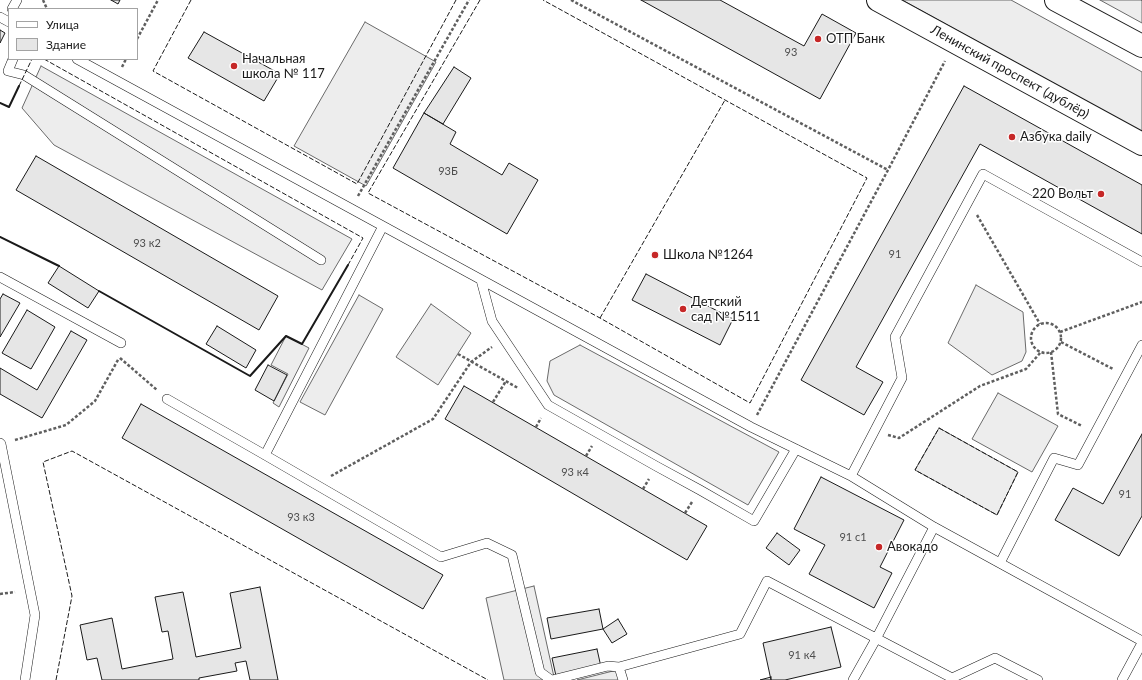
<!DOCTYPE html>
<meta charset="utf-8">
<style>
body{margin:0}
#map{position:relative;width:1142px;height:680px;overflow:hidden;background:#fff;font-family:Lato,sans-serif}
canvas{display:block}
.legend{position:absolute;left:8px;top:8px;width:130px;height:52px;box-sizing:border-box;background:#fff;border:1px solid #a3a3a3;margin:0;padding:5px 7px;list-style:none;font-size:12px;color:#1a1a1a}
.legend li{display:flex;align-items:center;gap:8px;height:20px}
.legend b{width:20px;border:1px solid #a3a3a3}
</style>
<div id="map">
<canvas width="1142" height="680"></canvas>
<ul class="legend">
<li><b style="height:5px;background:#fff"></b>Улица</li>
<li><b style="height:11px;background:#e6e6e6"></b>Здание</li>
</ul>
</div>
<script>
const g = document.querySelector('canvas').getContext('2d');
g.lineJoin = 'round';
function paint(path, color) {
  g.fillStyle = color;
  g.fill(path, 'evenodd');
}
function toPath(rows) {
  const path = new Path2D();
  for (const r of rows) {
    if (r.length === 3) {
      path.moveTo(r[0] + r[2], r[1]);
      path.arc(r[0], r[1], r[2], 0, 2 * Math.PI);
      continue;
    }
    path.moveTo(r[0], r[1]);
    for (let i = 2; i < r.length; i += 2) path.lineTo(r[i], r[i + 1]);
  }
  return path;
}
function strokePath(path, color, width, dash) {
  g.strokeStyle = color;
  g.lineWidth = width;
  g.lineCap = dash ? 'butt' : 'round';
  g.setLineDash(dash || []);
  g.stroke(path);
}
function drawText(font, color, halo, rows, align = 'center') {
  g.font = font + ' Lato,sans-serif';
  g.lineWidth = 3;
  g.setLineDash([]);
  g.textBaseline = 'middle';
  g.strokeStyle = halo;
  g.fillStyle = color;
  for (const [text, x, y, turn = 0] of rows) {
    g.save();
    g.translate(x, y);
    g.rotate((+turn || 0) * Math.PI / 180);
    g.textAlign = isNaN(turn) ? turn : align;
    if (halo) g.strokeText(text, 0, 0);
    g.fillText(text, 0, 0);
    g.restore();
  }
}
const built = toPath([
 [902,0,1011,0,1142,72,1142,132,902,0],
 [1100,0,1141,0,1142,1,1142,23,1100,0],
 [365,22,436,62,366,186,294,146,365,22],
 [41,66,352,239,322,290,54,145,22,108,41,66],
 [976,285,1023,312,1026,352,1022,361,992,375,948,343,976,285],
 [359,295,383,309,325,415,300,402,359,295],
 [431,304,471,333,438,385,396,357,431,304],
 [286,336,309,348,279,407,273,403,288,374,271,365,286,336],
 [580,345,779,452,748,505,554,395,547,381,550,361,580,345],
 [998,393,1058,426,1032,472,972,439,998,393],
 [939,428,1018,472,997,515,915,470,939,428],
 [534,586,554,677,549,680,504,680,486,598,534,586],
 [617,670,620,680,577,680,617,670]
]);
paint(built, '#ededed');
strokePath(built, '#6a6a6a', 1);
const building = toPath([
 [111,0,120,0,118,4,111,0],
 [641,0,720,0,804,46,822,14,856,33,820,99,641,0],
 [0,30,5,33,0,43,0,30],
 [204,32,280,74,264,101,188,58,204,32],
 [454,67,471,78,443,124,424,113,454,67],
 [964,86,1142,185,1142,234,980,144,856,367,883,382,864,415,801,380,964,86],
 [424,113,456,132,450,144,502,175,509,163,538,180,507,234,393,168,424,113],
 [36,156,278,296,259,330,16,190,36,156],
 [59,266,99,291,88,308,48,283,59,266],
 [646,274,733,319,720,345,632,300,646,274],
 [3,294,20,303,0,337,0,299,3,294],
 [27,310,55,327,31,369,2,353,27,310],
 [217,326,256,350,246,368,206,344,217,326],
 [71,331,87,340,42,418,0,394,0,368,37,390,71,331],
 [268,365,287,375,274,401,255,390,268,365],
 [464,386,707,526,687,560,445,419,464,386],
 [141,404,443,575,423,609,122,438,141,404],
 [1142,434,1142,516,1119,556,1055,520,1073,488,1103,504,1142,434],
 [821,477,904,520,880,567,892,573,874,608,809,574,825,545,794,529,821,477],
 [777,533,800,550,789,565,766,548,777,533],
 [260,587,278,680,250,680,246,661,235,663,237,671,199,678,199,680,102,680,97,658,87,660,80,625,112,618,122,669,173,659,168,631,162,632,155,597,183,592,196,657,241,648,230,593,260,587],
 [599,609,603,629,551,639,547,618,599,609],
 [618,619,627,634,612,643,603,629,618,619],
 [831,627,841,667,785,680,771,680,763,643,831,627],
 [597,649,601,667,556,676,552,658,597,649],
 [771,677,771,680,760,680,771,677]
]);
paint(building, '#e6e6e6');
strokePath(building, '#1a1a1a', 1);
const service = toPath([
 [12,9,17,0],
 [0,17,9,22],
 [13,59,8,71,24,75,321,260],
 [77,59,751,427,851,476,934,527,1142,641],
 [0,277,121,343],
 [481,280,492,321,548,405,656,466,700,490,754,521,796,449],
 [167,399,265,455,441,557,487,543,512,555,540,672,551,680],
 [0,443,1,444,35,615,25,680],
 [265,455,383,226],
 [851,476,902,378,895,337,983,174,1142,262],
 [1000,563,1054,458,1078,465,1142,345],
 [552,680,608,666,619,667],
 [623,680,619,667,740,634,767,581,952,678,995,658,1038,680],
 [853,680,876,639,934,527],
 [1122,680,1142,643]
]);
const tertiary = toPath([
 [878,0,1142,144]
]);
const primary = toPath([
 [1056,0,1142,46]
]);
strokePath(service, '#1a1a1a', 10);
strokePath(tertiary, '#1a1a1a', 24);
strokePath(primary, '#1a1a1a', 24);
strokePath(toPath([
 [43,0,47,9],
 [571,0,888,170],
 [137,39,158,0],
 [122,67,126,59],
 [358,196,469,0],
 [977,215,1040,324],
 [1046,338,15],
 [1060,332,1142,302],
 [1061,342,1113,369],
 [1051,352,1058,414,1082,426],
 [458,354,518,388],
 [120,358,157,390],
 [493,402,506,381],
 [757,415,888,170,945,61],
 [536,427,541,418],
 [888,435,899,438,980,386,1026,369,1041,352],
 [15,440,66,425,95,401,119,358],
 [586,456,592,446],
 [331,476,433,419,471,362,492,347],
 [643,489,649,479],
 [685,513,692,502],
 [0,594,15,592]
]), '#5f5f5f', 2.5, [3, 2]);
strokePath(service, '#fff', 9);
strokePath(tertiary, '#fff', 22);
strokePath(primary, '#fff', 22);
strokePath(toPath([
 [191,0,153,71,357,184,456,0],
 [480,0,368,193,600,318,750,403,867,178,543,0],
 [44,59,363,238,348,265],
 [19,86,32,59],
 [600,318,725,100],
 [939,428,1018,472,997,515,915,470,939,428],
 [56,680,72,596,43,462,72,451,488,680]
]), '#1a1a1a', 1, [5, 2]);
strokePath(toPath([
 [0,103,9,107,19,86],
 [0,237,59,266],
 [99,291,250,376,286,336,302,344,348,265]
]), '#1a1a1a', 2);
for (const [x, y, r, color] of [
 [818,39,4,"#c62828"],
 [234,66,4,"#c62828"],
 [1012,137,4,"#c62828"],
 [1101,194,4,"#c62828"],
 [655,255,4,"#c62828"],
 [683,309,4,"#c62828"],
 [879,547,4,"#c62828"]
]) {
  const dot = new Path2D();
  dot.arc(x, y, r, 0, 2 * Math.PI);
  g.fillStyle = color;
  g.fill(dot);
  strokePath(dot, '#fff', 1.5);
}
drawText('11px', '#4d4d4d', null, [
 ["93",791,52],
 ["93Б",448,171],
 ["93 к2",147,243],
 ["91",895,254],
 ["93 к4",575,472],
 ["91",1125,494],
 ["93 к3",301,517],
 ["91 с1",853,537],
 ["91 к4",802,655]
]);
drawText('13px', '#1a1a1a', '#fff', [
 ["ОТП Банк",826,39],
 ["Начальная",242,59],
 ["школа № 117",242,74],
 ["Азбука daily",1020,137],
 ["220 Вольт",1093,194,"right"],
 ["Школа №1264",663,255],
 ["Детский",691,302],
 ["сад №1511",691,317],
 ["Авокадо",887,547]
], 'left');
drawText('13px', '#1a1a1a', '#fff', [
 ["Ленинский проспект (дублёр)",1010,72,29]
]);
</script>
